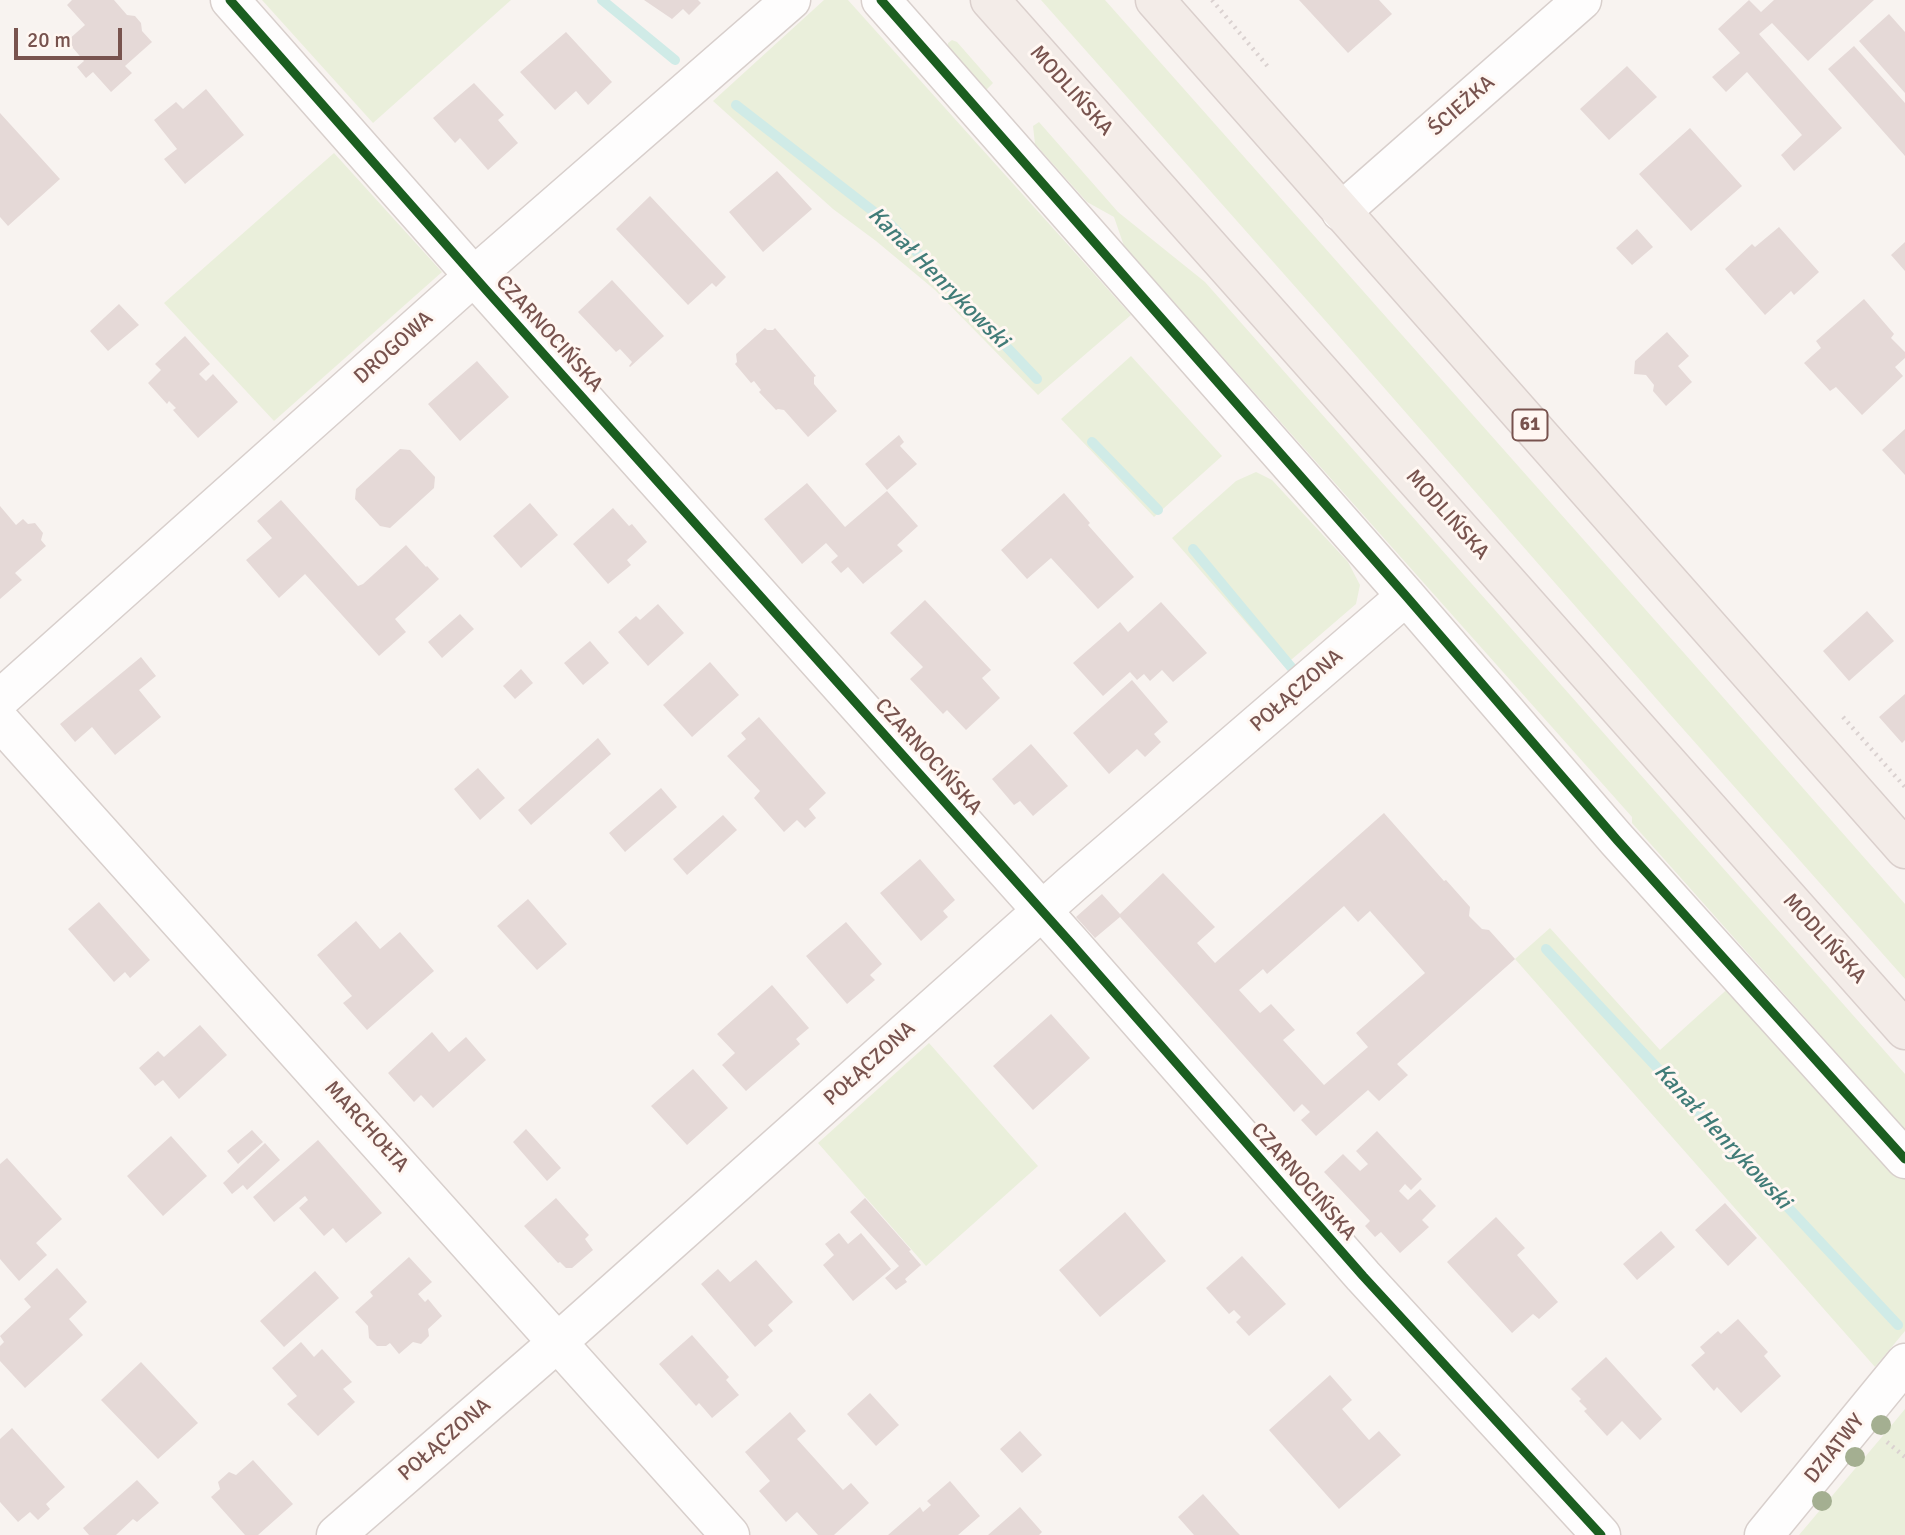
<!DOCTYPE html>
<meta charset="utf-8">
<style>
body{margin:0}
#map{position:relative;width:1905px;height:1535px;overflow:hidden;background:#f8f3f0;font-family:Signika,sans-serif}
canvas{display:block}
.scale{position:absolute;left:14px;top:28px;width:108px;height:32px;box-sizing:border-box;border:4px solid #78534e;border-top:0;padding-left:9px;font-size:21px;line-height:24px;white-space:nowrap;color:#78534e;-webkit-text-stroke:5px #fff7f2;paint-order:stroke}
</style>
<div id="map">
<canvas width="1905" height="1535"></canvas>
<div class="scale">20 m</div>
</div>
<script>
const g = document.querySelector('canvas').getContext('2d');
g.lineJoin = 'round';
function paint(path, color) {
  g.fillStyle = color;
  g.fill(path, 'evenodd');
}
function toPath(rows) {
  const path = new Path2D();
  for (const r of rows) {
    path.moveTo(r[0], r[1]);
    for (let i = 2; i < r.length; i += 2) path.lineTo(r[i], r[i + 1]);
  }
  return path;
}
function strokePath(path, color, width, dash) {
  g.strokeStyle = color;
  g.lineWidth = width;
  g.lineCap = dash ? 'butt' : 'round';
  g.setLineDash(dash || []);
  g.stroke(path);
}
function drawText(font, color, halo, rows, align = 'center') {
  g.font = font + ' Signika,sans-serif';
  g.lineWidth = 6;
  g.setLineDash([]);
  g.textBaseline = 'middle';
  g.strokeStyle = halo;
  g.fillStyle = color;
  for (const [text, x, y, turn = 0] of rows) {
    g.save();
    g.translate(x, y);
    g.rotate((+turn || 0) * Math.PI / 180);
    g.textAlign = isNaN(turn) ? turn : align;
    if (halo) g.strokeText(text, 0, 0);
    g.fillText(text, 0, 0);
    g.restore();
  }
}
paint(toPath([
 [262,0,511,0,373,123],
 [824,0,848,0,1131,315,1038,395,935,290,876,241,833,209,713,101],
 [1041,0,1105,0,1692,662,1905,904,1905,979,1668,712,1330,326],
 [952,40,957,42,993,83,986,90,948,48,948,43],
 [1039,122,1118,212,1205,282,1905,1074,1905,1130,1632,823,1632,817,1124,246,1114,217,1087,202,1035,144,1033,126],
 [334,153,442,272,274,421,164,303],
 [1131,356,1222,456,1154,517,1061,419],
 [1256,472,1272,480,1348,562,1360,585,1356,604,1284,666,1172,538,1236,481],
 [1550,928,1660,1050,1733,984,1905,1177,1905,1331,1875,1367,1515,959],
 [929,1043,1038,1166,926,1266,818,1143],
 [1905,1409,1905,1535,1799,1535,1881,1438]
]), '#eaefdb');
strokePath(toPath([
 [602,0,675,60],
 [736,105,891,225,1037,379],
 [1092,442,1158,510],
 [1193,549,1291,667],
 [1546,949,1898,1325]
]), '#d0ebe7', 10);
paint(toPath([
 [72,0,114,0,127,15,135,16,141,23,142,31,152,42,125,66,132,73,111,92,93,72,86,78,77,67,84,61,67,41,85,25,67,5],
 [644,0,698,0,701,3,689,15,683,9,672,19],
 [1299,0,1379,0,1392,14,1348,53],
 [1749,0,1761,12,1774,0,1874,0,1808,61,1772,23,1759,34,1842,128,1794,171,1781,155,1802,135,1747,72,1726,92,1712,77,1740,53,1718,29],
 [1889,14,1905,32,1905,93,1859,41],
 [566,32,612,82,588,105,576,91,555,110,520,72],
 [1854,46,1905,103,1905,156,1828,69],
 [1627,66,1657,97,1609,140,1580,109],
 [474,83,504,115,498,120,518,143,488,170,460,138,455,143,433,118],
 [206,89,244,135,185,184,164,159,177,149,154,120,176,102,183,109],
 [0,113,60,179,8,226,0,217],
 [1690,128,1742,186,1691,231,1639,174],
 [777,171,812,209,763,252,729,212],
 [650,196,726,277,716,287,712,283,688,305,616,229],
 [1779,227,1819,272,1794,295,1791,291,1765,315,1725,269,1752,244,1755,247],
 [1637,229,1653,247,1632,265,1616,248],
 [1905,242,1905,271,1891,255],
 [612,280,664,336,630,367,629,366,632,362,620,349,616,352,578,312],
 [1864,299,1894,334,1891,338,1905,352,1905,358,1895,367,1903,376,1862,415,1836,387,1830,391,1804,363,1821,348,1816,341],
 [119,304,139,325,108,351,90,331],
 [765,328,767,330,773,330,775,328,816,376,814,377,814,384,837,411,808,437,784,410,778,409,776,410,759,392,761,390,754,381,751,383,735,364,737,362,736,354],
 [1667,332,1689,356,1678,366,1692,382,1666,406,1653,391,1654,385,1646,375,1634,374,1635,361],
 [185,336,210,364,199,374,206,381,213,374,238,402,198,438,173,410,176,408,169,401,167,404,148,383,161,370,155,364],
 [477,361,509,397,460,441,428,404],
 [1905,429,1905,475,1882,450],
 [899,435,904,442,900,446,917,464,887,490,865,464],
 [400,449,410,450,435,477,434,488,390,528,380,526,355,499,356,489],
 [807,483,845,527,887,491,918,526,897,545,903,551,863,584,848,567,841,573,831,562,838,556,826,543,802,564,764,519],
 [1064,493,1090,523,1088,525,1134,577,1098,609,1051,558,1027,579,1001,550],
 [281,500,358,586,363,584,406,545,426,567,427,566,439,579,395,619,406,632,379,656,305,574,279,598,246,560,272,538,257,521],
 [530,503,558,535,521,568,493,536],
 [0,506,16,525,23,519,28,524,35,523,43,533,41,540,46,546,15,573,22,580,0,599],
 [613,508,629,526,632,524,647,542,627,560,631,565,608,584,573,544],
 [925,600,991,670,982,678,1000,698,966,730,947,710,943,714,910,679,923,667,890,633],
 [1161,602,1207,653,1173,682,1162,670,1150,681,1144,674,1137,680,1130,672,1103,696,1073,663,1120,622,1128,632],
 [658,604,684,633,648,666,618,632,636,616,640,620],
 [1867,611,1894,641,1849,681,1823,651],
 [460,614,474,629,442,658,428,642],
 [590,641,609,663,583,685,564,663],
 [141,657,156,676,139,690,161,717,115,755,92,727,75,742,60,724],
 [710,662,739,695,692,737,663,705],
 [521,669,533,683,515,699,503,686],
 [1132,680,1168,722,1154,734,1161,742,1145,757,1137,749,1109,774,1073,733],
 [1905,694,1905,740,1902,743,1879,717],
 [759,717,826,793,809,809,816,818,805,828,797,820,784,832,754,798,760,791,727,756,746,739,741,733],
 [598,738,611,754,531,825,518,810],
 [1031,744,1068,786,1033,816,1020,801,1014,805,992,779],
 [478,768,505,798,480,820,454,789],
 [661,788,677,807,625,852,609,833],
 [1384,813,1444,881,1446,880,1470,907,1469,916,1482,929,1489,930,1515,959,1397,1064,1408,1075,1379,1101,1368,1090,1316,1136,1301,1120,1310,1112,1302,1104,1294,1112,1120,917,1095,938,1076,917,1102,894,1120,914,1163,873,1215,927,1197,943,1215,963],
 [1344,906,1358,922,1370,911,1425,973,1356,1033,1368,1047,1324,1085,1283,1040,1295,1030,1271,1004,1260,1013,1239,990,1263,969,1267,974],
 [723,815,737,830,687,875,673,859],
 [920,859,955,900,943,911,948,917,921,941,880,893],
 [528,899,567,944,537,970,497,926],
 [99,902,150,960,130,978,125,972,114,982,68,929],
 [356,921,380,949,400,932,434,971,367,1030,343,1003,352,996,317,955],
 [846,922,882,964,870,975,875,980,847,1004,806,956],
 [772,985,809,1028,796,1039,800,1044,746,1091,722,1065,735,1053,717,1034],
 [1051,1014,1090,1058,1033,1110,993,1066],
 [200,1025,227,1055,179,1099,163,1080,155,1086,139,1068,158,1051,164,1057],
 [432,1032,449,1052,466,1037,486,1060,433,1108,421,1095,414,1102,388,1073],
 [693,1069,728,1108,687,1145,651,1106],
 [526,1129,561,1168,547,1181,513,1142],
 [252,1130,263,1142,238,1164,227,1151],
 [1377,1131,1422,1179,1411,1190,1405,1184,1399,1191,1408,1200,1420,1189,1436,1206,1422,1220,1429,1227,1400,1253,1381,1232,1375,1237,1365,1226,1370,1221,1324,1172,1343,1154,1360,1171,1368,1164,1356,1151],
 [171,1136,207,1176,163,1216,127,1176],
 [318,1140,382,1213,346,1243,333,1228,324,1236,299,1208,308,1200,305,1196,274,1222,253,1197],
 [265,1143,280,1160,247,1190,243,1185,232,1194,223,1183],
 [7,1158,62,1219,36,1243,47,1255,19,1281,0,1259,0,1164],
 [556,1198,589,1235,585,1239,593,1250,572,1268,566,1268,560,1262,558,1263,524,1226],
 [865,1198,911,1250,909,1251,921,1265,905,1279,907,1282,896,1290,885,1278,899,1266,850,1212],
 [1725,1203,1757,1238,1728,1266,1695,1230],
 [1125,1212,1166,1261,1100,1317,1059,1270],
 [1496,1217,1525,1248,1517,1255,1558,1302,1539,1319,1533,1314,1512,1333,1447,1262],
 [1661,1231,1675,1247,1637,1280,1623,1264],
 [839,1233,848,1244,861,1233,891,1269,853,1301,823,1265,834,1255,825,1244],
 [1242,1256,1286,1304,1249,1336,1236,1322,1241,1317,1234,1310,1229,1314,1206,1288],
 [409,1257,432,1282,418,1294,425,1302,428,1299,442,1316,428,1329,429,1336,421,1344,413,1342,399,1354,390,1343,386,1346,377,1346,369,1338,368,1326,355,1312,373,1296,370,1292],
 [756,1260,793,1302,768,1325,773,1331,755,1347,701,1284,718,1269,730,1282],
 [57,1268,87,1302,69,1319,83,1335,25,1388,0,1361,0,1346,4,1342,0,1336,31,1307,24,1299],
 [315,1271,339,1298,284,1347,260,1321],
 [1738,1319,1768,1352,1764,1356,1781,1376,1741,1413,1717,1387,1714,1391,1691,1365,1705,1353,1700,1347,1718,1331,1721,1334],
 [692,1335,729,1377,726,1380,739,1395,712,1418,699,1403,696,1406,659,1364],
 [301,1342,314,1357,322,1349,352,1382,343,1389,355,1402,318,1436,287,1404,297,1396,272,1368],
 [1606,1357,1662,1419,1640,1440,1622,1421,1607,1436,1584,1411,1587,1409,1579,1401,1581,1399,1571,1389],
 [141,1362,198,1423,158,1459,101,1400],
 [1330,1375,1352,1400,1342,1409,1369,1440,1379,1431,1401,1455,1339,1509,1269,1430],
 [870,1393,899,1425,876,1446,847,1414],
 [790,1412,806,1431,797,1439,843,1490,851,1483,869,1503,834,1535,818,1535,797,1512,786,1522,759,1491,770,1481,745,1452],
 [12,1428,65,1487,46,1504,50,1509,38,1520,30,1512,18,1522,0,1502,0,1439],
 [1020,1431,1042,1455,1022,1473,1000,1449],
 [253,1460,293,1504,258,1535,245,1535,211,1497,220,1489,218,1482,229,1472,236,1475],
 [137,1480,159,1503,137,1522,133,1519,116,1535,89,1535,83,1528],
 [950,1481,980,1516,958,1535,888,1535,920,1507,923,1512,931,1505,927,1501],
 [1203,1494,1236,1531,1240,1535,1194,1535,1178,1517],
 [1020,1507,1042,1532,1039,1535,988,1535]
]), '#e5d9d7');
const minor = toPath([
 [230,0,487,291,1070,942,1363,1276,1601,1535],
 [881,0,1406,596,1617,840,1905,1159],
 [1341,212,1582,0],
 [0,699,474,276,791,0],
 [0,721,730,1535],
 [336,1535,558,1342,1073,883,1406,596],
 [1764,1535,1905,1363]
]);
const major = toPath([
 [990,0,1905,1030],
 [1155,0,1905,849]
]);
strokePath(minor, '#d8cfcc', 41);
strokePath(major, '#dacfcc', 41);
strokePath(toPath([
 [1212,0,1269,68],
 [1843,717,1905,787],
 [1887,1442,1905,1457]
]), '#dad1d0', 4.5, [2, 5]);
strokePath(minor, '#fefdfd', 38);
strokePath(major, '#f3ece8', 38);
strokePath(toPath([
 [230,0,487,291,1070,942,1363,1276,1601,1535],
 [881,0,1406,596,1617,840,1905,1159]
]), '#1b5e20', 9);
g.fillStyle = '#a4af91';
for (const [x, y] of [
 [1881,1425],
 [1855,1457],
 [1822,1501]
]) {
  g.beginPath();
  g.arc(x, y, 10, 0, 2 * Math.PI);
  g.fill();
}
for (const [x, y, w] of [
 [1530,425,35]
]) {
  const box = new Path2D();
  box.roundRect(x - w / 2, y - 15.5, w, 31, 5);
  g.fillStyle = '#fff7f2';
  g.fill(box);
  strokePath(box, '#78534e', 2);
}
drawText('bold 19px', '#78534e', null, [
 ["61",1530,425]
]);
drawText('21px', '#78534e', '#fff7f2', [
 ["MODLIŃSKA",1071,91,48],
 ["ŚCIEŻKA",1462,106,-41],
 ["CZARNOCIŃSKA",549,334,48],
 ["DROGOWA",394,348,-42],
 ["MODLIŃSKA",1447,515,48],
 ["POŁĄCZONA",1297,691,-41],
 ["CZARNOCIŃSKA",928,757,48],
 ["MODLIŃSKA",1824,939,48],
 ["POŁĄCZONA",870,1064,-42],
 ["MARCHOŁTA",366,1127,48],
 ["CZARNOCIŃSKA",1303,1182,49],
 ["POŁĄCZONA",445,1440,-41],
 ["DZIATWY",1835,1449,-51]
]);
drawText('italic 23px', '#417c78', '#fff7f2', [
 ["Kanał Henrykowski",938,278,45],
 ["Kanał Henrykowski",1722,1137,47]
]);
</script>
